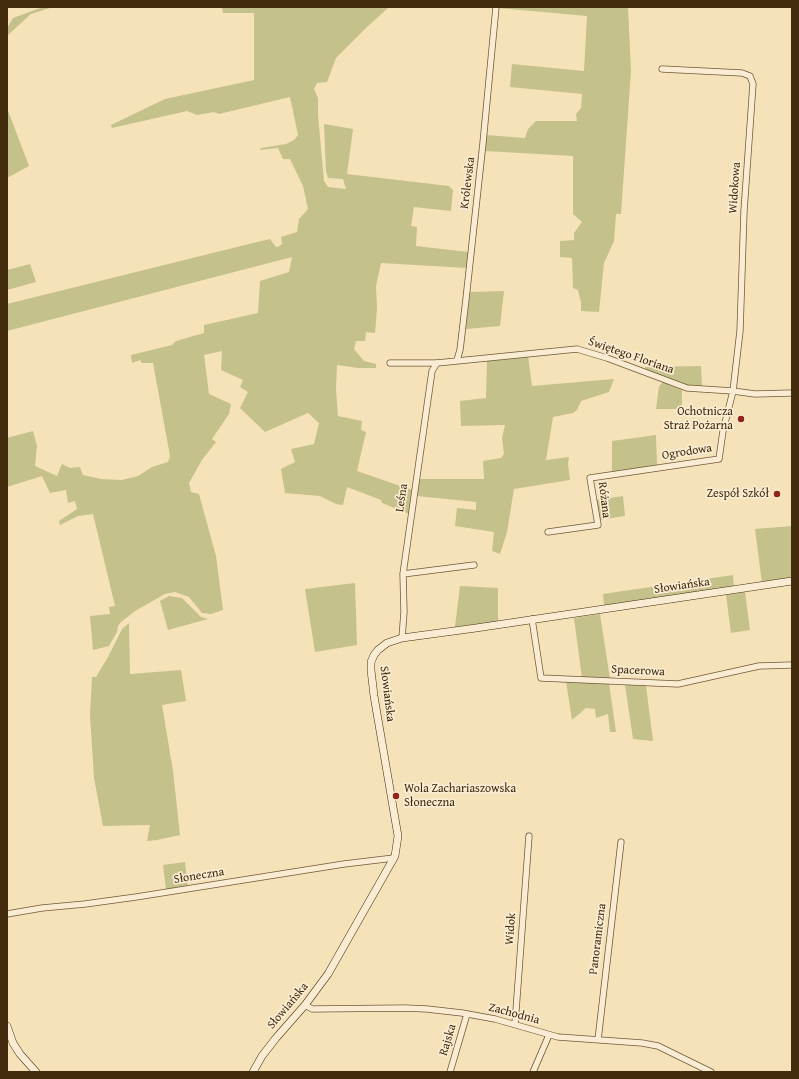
<!DOCTYPE html>
<meta charset="utf-8">
<style>
body{margin:0}
#map{position:relative;width:799px;height:1079px;overflow:hidden;background:#f6e2b9;font-family:"Gentium Book Plus",serif}
canvas{display:block}
.frame{position:absolute;inset:0;border:8px solid #432b0d;pointer-events:none}
</style>
<div id="map">
<canvas width="799" height="1079"></canvas>
<div class="frame"></div>
</div>
<script>
const g = document.querySelector('canvas').getContext('2d');
g.lineJoin = 'round';
function paint(path, color) {
  g.fillStyle = color;
  g.fill(path, 'evenodd');
}
function toPath(rows) {
  const path = new Path2D();
  for (const r of rows) {
    path.moveTo(r[0], r[1]);
    for (let i = 2; i < r.length; i += 2) path.lineTo(r[i], r[i + 1]);
  }
  return path;
}
function strokePath(path, color, width, dash) {
  g.strokeStyle = color;
  g.lineWidth = width;
  g.lineCap = dash ? 'butt' : 'round';
  g.setLineDash(dash || []);
  g.stroke(path);
}
function drawText(font, color, halo, rows, align = 'center') {
  g.font = font + ' "Gentium Book Plus",serif';
  g.lineWidth = 3.5;
  g.setLineDash([]);
  g.textBaseline = 'middle';
  g.strokeStyle = halo;
  g.fillStyle = color;
  for (const [text, x, y, turn = 0] of rows) {
    g.save();
    g.translate(x, y);
    g.rotate((+turn || 0) * Math.PI / 180);
    g.textAlign = isNaN(turn) ? turn : align;
    if (halo) g.strokeText(text, 0, 0);
    g.fillText(text, 0, 0);
    g.restore();
  }
}
paint(toPath([
 [43,7,53,7,31,14,7,36,7,28,13,18],
 [222,7,389,7,367,27,336,58,327,82,317,83,314,89,318,98,318,115,324,181,328,187,346,189,343,179,328,178,326,171,324,124,353,129,347,174,449,186,453,190,451,211,414,207,411,226,417,227,416,246,468,252,467,268,381,263,376,286,377,308,375,333,366,332,365,341,356,341,354,349,364,361,376,364,376,368,358,368,337,365,336,390,338,416,362,421,361,430,366,432,357,471,412,490,409,514,382,503,381,500,347,487,343,505,336,504,320,496,285,493,281,469,295,462,291,449,314,444,319,423,308,413,265,432,240,408,248,392,240,387,243,380,221,370,222,351,204,355,209,394,231,404,229,414,212,439,216,442,202,460,189,483,191,492,199,494,216,556,223,610,211,614,202,613,189,597,175,592,165,594,135,611,121,622,118,626,117,632,109,646,93,650,90,616,110,614,109,607,115,606,93,514,78,516,60,525,59,521,77,509,75,501,68,503,66,490,50,493,42,476,7,487,7,438,33,431,37,446,35,466,57,476,62,464,70,468,80,467,83,475,101,479,122,480,138,476,152,467,168,462,170,456,153,363,142,363,140,360,132,363,131,355,172,345,176,341,204,333,204,325,258,313,260,281,289,272,292,257,7,331,7,304,249,244,270,239,276,247,278,247,282,244,281,237,297,232,299,219,308,209,303,186,290,159,283,159,278,148,260,150,261,148,286,144,294,140,298,135,290,97,219,114,214,112,197,115,187,111,112,128,111,125,165,99,254,80,254,13,223,13],
 [499,7,628,7,631,71,621,214,616,214,614,241,604,263,599,312,581,311,581,303,578,290,573,288,572,258,560,257,560,241,574,240,574,233,582,222,573,214,573,156,485,151,486,135,525,138,528,129,536,121,577,121,576,114,581,108,582,94,510,87,512,64,584,71,587,16,498,8],
 [7,108,29,166,7,178],
 [30,264,36,282,7,290,7,270],
 [504,291,500,326,466,329,470,292],
 [528,356,532,386,614,379,609,392,581,401,577,410,573,413,553,417,546,460,569,457,568,464,570,480,514,489,507,532,500,554,492,551,494,532,455,526,457,508,476,510,476,502,417,496,419,479,484,479,483,461,501,458,504,454,502,438,505,425,461,426,460,401,486,398,487,360],
 [701,366,702,387,687,385,645,370,645,367],
 [663,382,682,390,682,409,656,409,659,386],
 [656,435,657,466,612,472,612,441],
 [623,496,625,516,599,520,596,500],
 [792,526,792,578,762,583,755,529],
 [733,575,734,587,604,606,603,594],
 [355,583,357,645,315,652,305,589],
 [460,586,498,588,498,622,455,627],
 [745,592,750,630,731,633,726,595],
 [169,596,182,598,201,617,208,619,168,630,160,601],
 [600,614,610,679,582,678,574,618],
 [129,623,130,674,181,670,186,701,162,705,173,771,180,835,157,840,147,841,150,825,103,826,94,778,90,715,92,677,96,677,108,657,122,629],
 [566,681,609,683,616,732,610,732,608,714,596,718,595,709,586,708,572,720],
 [625,685,646,686,653,741,633,739],
 [185,862,188,887,166,890,163,865]
]), '#c4c18a');
const street = toPath([
 [457,360,460,350,466,299,483,143,496,7],
 [390,363,437,363,577,349,607,358,687,388,733,391,755,394,792,393],
 [548,532,598,525,590,478,719,459,723,431,733,391,740,331,744,211,753,84,750,76,742,73,662,69],
 [403,574,474,565],
 [532,619,541,678,678,684,759,666,792,665],
 [402,638,404,612,403,574,432,371,437,363],
 [7,914,42,908,85,904,136,897,344,864,394,858],
 [305,1005,312,1009,405,1008,427,1009,462,1013,495,1019,558,1037,642,1043,658,1046,711,1072],
 [515,1024,529,836],
 [598,1040,621,842],
 [450,1072,467,1014],
 [533,1072,549,1035]
]);
const secondary = toPath([
 [7,1026,13,1043,20,1054,36,1072],
 [253,1072,262,1056,276,1038,305,1005,328,974,395,856,398,836,374,696,371,670,371,662,374,655,378,650,387,643,402,638,476,628,792,581]
]);
strokePath(street, '#705938', 7);
strokePath(secondary, '#432b0d', 8);
strokePath(street, '#f9ecd2', 5.5);
strokePath(secondary, '#f9ecd2', 7);
for (const [x, y, r, color] of [
 [741,419,4,"#8f2418"],
 [777,494,4,"#8f2418"],
 [396,796,4,"#8f2418"]
]) {
  const dot = new Path2D();
  dot.arc(x, y, r, 0, 2 * Math.PI);
  g.fillStyle = color;
  g.fill(dot);
  strokePath(dot, '#f9ecd2', 1.5);
}
drawText('12px', '#432b0d', '#f9ecd2', [
 ["Królewska",468,183,-83],
 ["Widokowa",735,188,-86],
 ["Świętego Floriana",631,356,19],
 ["Ogrodowa",687,452,-9],
 ["Leśna",402,498,-82],
 ["Różana",604,500,83],
 ["Słowiańska",682,586,-8],
 ["Spacerowa",638,671,3],
 ["Słowiańska",387,694,83],
 ["Słoneczna",199,876,-9],
 ["Widok",511,929,-86],
 ["Panoramiczna",598,939,-83],
 ["Słowiańska",288,1006,-50],
 ["Zachodnia",514,1014,15],
 ["Rajska",448,1040,-73]
]);
drawText('12px', '#432b0d', '#f9ecd2', [
 ["Ochotnicza",733,412],
 ["Straż Pożarna",733,426],
 ["Zespół Szkół",769,494],
 ["Wola Zachariaszowska",404,789,"left"],
 ["Słoneczna",404,803,"left"]
], 'right');
</script>
